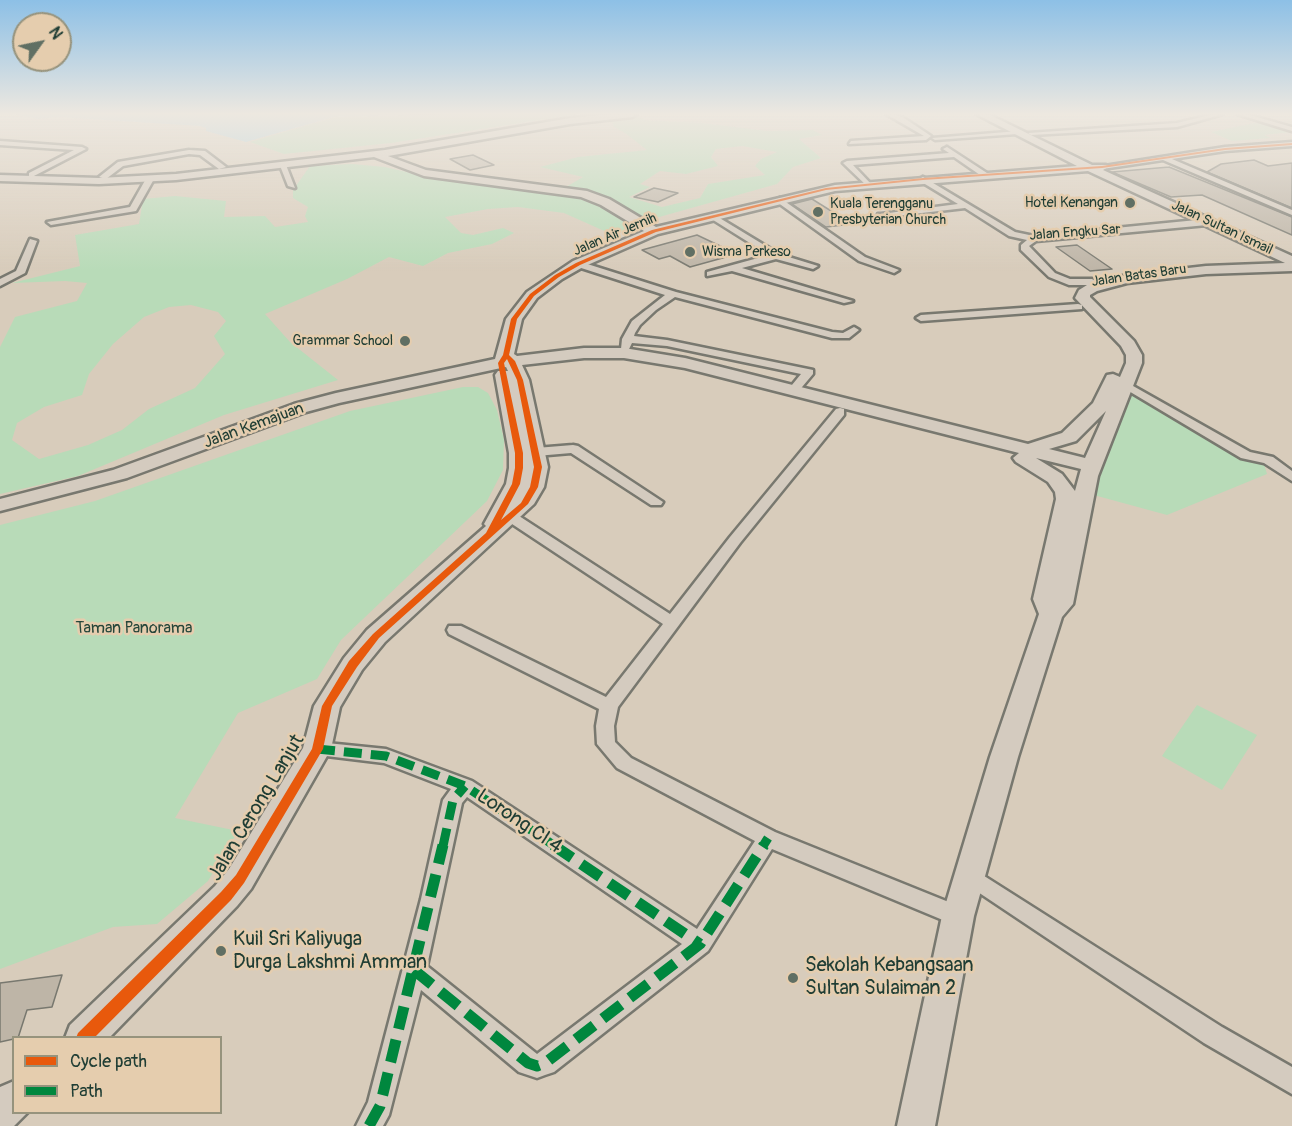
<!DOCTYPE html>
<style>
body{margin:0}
#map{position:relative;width:1292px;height:1126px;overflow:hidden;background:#d8ccbb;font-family:Pangolin,sans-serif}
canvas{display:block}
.legend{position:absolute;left:12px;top:1036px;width:210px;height:78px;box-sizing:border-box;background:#e5cdae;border:2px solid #96937d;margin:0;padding:8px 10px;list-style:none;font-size:18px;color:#1f3d34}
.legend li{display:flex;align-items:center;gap:12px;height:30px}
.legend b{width:30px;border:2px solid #96937d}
.north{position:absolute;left:12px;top:12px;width:60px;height:60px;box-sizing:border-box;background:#e5cdae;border:2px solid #96937d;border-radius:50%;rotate:57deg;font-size:16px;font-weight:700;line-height:24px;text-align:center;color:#1f3d34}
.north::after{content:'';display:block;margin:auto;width:21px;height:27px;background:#606f63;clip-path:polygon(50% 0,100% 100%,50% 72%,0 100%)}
</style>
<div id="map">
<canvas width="1292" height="1126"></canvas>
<ul class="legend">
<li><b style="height:8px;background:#e8590c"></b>Cycle path</li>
<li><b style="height:8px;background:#00873e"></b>Path</li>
</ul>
<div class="north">N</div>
</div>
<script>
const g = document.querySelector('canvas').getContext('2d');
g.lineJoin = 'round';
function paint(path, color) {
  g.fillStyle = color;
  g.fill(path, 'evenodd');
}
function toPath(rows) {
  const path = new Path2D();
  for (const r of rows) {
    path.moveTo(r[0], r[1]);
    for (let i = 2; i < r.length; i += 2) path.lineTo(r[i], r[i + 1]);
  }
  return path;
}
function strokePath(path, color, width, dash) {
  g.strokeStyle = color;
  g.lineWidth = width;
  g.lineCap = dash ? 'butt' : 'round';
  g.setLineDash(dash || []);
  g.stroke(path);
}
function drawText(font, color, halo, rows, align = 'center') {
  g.font = font + ' Pangolin,sans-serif';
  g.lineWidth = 5;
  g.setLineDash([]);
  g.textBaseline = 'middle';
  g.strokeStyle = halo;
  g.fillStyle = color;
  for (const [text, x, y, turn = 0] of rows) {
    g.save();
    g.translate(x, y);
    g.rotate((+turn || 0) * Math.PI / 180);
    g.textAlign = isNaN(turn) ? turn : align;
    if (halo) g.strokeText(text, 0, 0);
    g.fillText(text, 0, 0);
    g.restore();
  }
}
paint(toPath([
 [441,114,579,114,391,143,284,154,250,142,336,117],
 [637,115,645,120,703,123,767,131,813,130,822,135,799,139,821,158,793,167,777,184,645,221,595,194,566,187,583,177,540,167,578,157,647,150,625,133,614,127,612,122,602,119],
 [742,146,777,152,761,159,755,166,765,175,708,184,700,198,662,207,629,197,650,187,640,184,660,171,686,174,718,166,711,157,716,149],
 [1259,122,1291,132,1264,135,1271,138,1232,141,1211,132],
 [352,164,385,167,441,180,568,194,600,207,634,228,611,234,564,213,518,207,488,209,445,217,461,233,473,235,503,228,514,233,492,244,448,253,423,266,389,257,347,279,265,314,290,342,338,380,224,415,78,476,0,494,0,347,15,317,77,301,87,283,65,281,12,283,80,266,75,235,139,224,143,199,175,196,226,201,224,217,265,216,275,227,308,222,305,216,308,207,293,198,293,190,310,166],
 [191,305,218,312,226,321,214,336,225,354,195,388,149,409,122,430,88,445,39,459,12,440,17,423,44,407,82,395,89,374,113,344,144,317,169,307],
 [463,387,478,387,488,393,497,410,504,440,503,470,487,501,341,640,317,679,238,713,175,818,238,831,208,881,157,924,113,927,0,969,0,525,95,501,350,411],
 [1127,394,1139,397,1240,456,1264,464,1267,474,1167,515,1090,494],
 [1197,705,1257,735,1222,790,1162,756]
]), '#b8dbb8');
paint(toPath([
 [13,114,441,114,334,117,246,142,206,131,206,128,200,126,58,117,38,119]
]), '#a6d1e2');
const building = toPath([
 [473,155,494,165,470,170,450,159,473,155],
 [1254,160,1268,166,1292,163,1292,208,1207,172,1221,164,1254,160],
 [1169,167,1292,217,1292,235,1202,195,1171,197,1112,172,1169,167],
 [654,188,678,193,658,202,634,197,654,188],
 [812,199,852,224,826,227,792,204,812,199],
 [697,235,737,254,690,267,670,256,659,259,642,250,697,235],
 [1077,245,1112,269,1090,271,1056,247,1077,245],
 [62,975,52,1007,27,1010,18,1038,0,1042,0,983,62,975]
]);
paint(building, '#beb5a7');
strokePath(building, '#78786f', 1.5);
const street = toPath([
 [886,114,894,114,904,118,931,136,926,140,849,144,851,141,924,136,886,114],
 [1214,114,1223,114,1177,127,1031,135,1028,133,1177,123,1214,114],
 [1237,114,1246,114,1292,127,1292,131,1237,114],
 [1019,131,1017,134,935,140,932,138,1019,131],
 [0,141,82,147,86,149,32,177,29,177,29,173,74,150,0,145,0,141],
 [1292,142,1292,146,1225,151,1172,159,1292,210,1292,215,1163,160,1102,169,1098,167,1225,147,1292,142],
 [947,147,990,175,983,177,954,157,853,165,871,184,867,186,843,163,847,161,949,153,943,149,947,147],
 [189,150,205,151,226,167,219,169,200,155,189,154,123,166,106,179,99,177,118,162,189,150],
 [279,163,286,165,295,188,288,186,279,163],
 [147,177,154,179,136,211,51,225,47,222,130,207,147,177],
 [923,177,1015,232,1034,236,1207,219,1211,222,1207,225,1036,241,1029,246,1055,273,1070,279,1092,279,1097,282,1092,285,1069,285,1049,277,1021,250,1021,245,1027,240,1009,236,965,208,878,218,878,214,881,214,958,204,920,181,919,179,923,177],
 [780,198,865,257,899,270,894,273,859,261,777,202,776,200,780,198],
 [713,214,779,254,818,266,813,269,776,259,742,268,853,301,844,303,732,271,707,276,707,272,769,255,710,218,709,216,713,214],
 [30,239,37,241,25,273,0,286,0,279,16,271,30,239],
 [575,262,581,262,676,292,832,332,843,333,854,327,859,330,849,338,832,338,675,297,656,310,640,325,635,333,634,336,667,340,813,370,813,374,797,393,793,395,787,391,801,374,667,346,632,343,629,349,621,349,622,339,632,321,665,295,575,266,575,262],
 [1078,304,1082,305,1082,309,921,321,916,318,921,315,1078,304],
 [1126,382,1250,452,1273,457,1292,471,1292,481,1264,463,1241,458,1122,387,1120,385,1126,382],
 [840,408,844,409,844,415,740,543,618,707,614,726,615,742,631,758,775,832,966,909,969,916,966,923,958,926,950,923,772,849,708,951,554,1072,545,1075,537,1078,519,1072,421,990,389,1115,383,1126,356,1126,368,1102,421,899,443,800,451,789,384,763,310,754,308,749,310,744,317,742,386,749,472,781,697,929,755,841,617,768,597,744,596,726,599,709,449,634,447,630,449,626,461,626,606,697,663,624,506,520,504,517,506,514,516,514,670,614,730,537,836,409,840,408],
 [467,797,682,944,537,1054,427,966,462,803,467,797],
 [573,445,578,446,663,502,661,505,651,505,571,453,536,456,530,452,536,448,573,445],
 [970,867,1222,1027,1292,1067,1292,1094,1204,1043,963,882,959,876,963,870,970,867]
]);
const secondary = toPath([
 [609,114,637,114,632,117,570,124,388,156,426,170,587,191,609,199,656,227,835,185,1077,166,976,114,988,114,1092,165,1106,165,1108,167,1103,170,1292,256,1292,271,1206,274,1127,283,1097,291,1090,295,1090,297,1134,341,1142,355,1142,363,1098,476,1073,604,1062,617,1018,757,974,916,935,1126,897,1126,942,916,990,757,1039,614,1033,599,1056,499,1055,492,1048,482,1016,462,1013,458,1019,453,685,368,624,358,584,358,522,365,529,380,548,467,544,487,534,504,385,642,362,670,340,707,331,749,251,889,237,906,109,1038,65,1038,70,1025,215,886,229,869,303,748,314,706,344,658,367,630,486,526,484,524,506,484,509,468,509,453,495,375,498,371,508,371,506,367,501,368,339,403,306,412,127,478,0,511,0,499,113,470,294,404,336,393,495,359,506,319,527,292,573,261,644,231,601,205,581,197,424,176,374,157,176,180,99,184,0,181,0,175,99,178,176,174,385,150,570,118,609,114],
 [1088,171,1285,263,1206,266,1127,275,1087,285,1079,290,1075,298,1121,346,1126,355,1126,363,1120,377,1113,374,1107,375,1093,403,1062,433,1028,444,685,358,624,348,584,348,517,356,514,354,522,319,537,298,562,279,583,267,658,234,835,191,1088,171],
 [1106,411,1085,458,1049,449,1076,441,1106,411],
 [1036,458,1081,469,1075,491,1062,474,1036,458],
 [14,1081,14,1112,28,1112,14,1126,0,1126,0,1087,14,1081]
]);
strokePath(street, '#78786f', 5);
strokePath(secondary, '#78786f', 5);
paint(street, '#d4cbbf');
paint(secondary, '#d4cbbf');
strokePath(toPath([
 [317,749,386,756,465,786,555,846],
 [443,846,453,800,465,786],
 [763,846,768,838]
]), '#00873e', 9, [18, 9]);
strokePath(toPath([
 [553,845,700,944],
 [414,970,528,1063,537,1066,545,1063,700,944,764,845],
 [369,1126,380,1106,443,845]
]), '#00873e', 11, [23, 11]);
paint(toPath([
 [1292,143,1292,145,1225,150,1102,168,923,180,826,190,656,232,580,265,559,277,534,296,517,319,509,355,515,361,523,380,542,467,538,487,528,504,379,638,357,667,332,706,323,749,244,883,231,900,94,1038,76,1038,78,1033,221,892,236,875,312,749,322,706,349,661,373,634,486,533,512,484,515,468,515,453,498,363,503,355,511,319,530,294,555,275,576,263,652,230,826,188,923,178,1102,166,1225,148,1292,143],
 [507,359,517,380,534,467,530,487,521,503,501,520,520,484,523,468,523,453,504,363,507,359]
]), '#e8590c');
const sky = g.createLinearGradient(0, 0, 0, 271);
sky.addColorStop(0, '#8dc0e6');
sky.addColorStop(0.42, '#ede8e0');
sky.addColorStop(1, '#ede8e000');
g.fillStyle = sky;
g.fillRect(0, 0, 1292, 271);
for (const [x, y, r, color] of [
 [1130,203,6,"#606f63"],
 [818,212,6,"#606f63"],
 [690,252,6,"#606f63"],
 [405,341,6,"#606f63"],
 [221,951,6,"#606f63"],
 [793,978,6,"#606f63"]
]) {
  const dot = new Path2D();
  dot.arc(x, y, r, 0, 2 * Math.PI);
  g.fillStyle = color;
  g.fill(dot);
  strokePath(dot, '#e5cdae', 2);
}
drawText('14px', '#1f3d34', '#e5cdae', [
 ["Hotel Kenangan",1118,203],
 ["Kuala Terengganu",830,204,"left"],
 ["Presbyterian Church",830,220,"left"],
 ["Wisma Perkeso",702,252,"left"],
 ["Grammar School",393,341]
], 'right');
drawText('14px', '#1f3d34', '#e5cdae', [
 ["Jalan Sultan Ismail",1222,228,25],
 ["Jalan Engku Sar",1075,233,-4],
 ["Jalan Air Jernih",615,235,-23],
 ["Jalan Batas Baru",1139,276,-8]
]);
drawText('16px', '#1f3d34', '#e5cdae', [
 ["Jalan Kemajuan",254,426,-20]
]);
drawText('16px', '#25463a', '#e5cdae', [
 ["Taman Panorama",134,629]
]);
drawText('20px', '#1f3d34', '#e5cdae', [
 ["Jalan Cerong Lanjut",257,808,-59],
 ["Lorong Cl 4",519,822,34]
]);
drawText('20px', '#1f3d34', '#e5cdae', [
 ["Kuil Sri Kaliyuga",233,940],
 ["Durga Lakshmi Amman",233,963],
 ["Sekolah Kebangsaan",805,966],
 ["Sultan Sulaiman 2",805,989]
], 'left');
</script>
